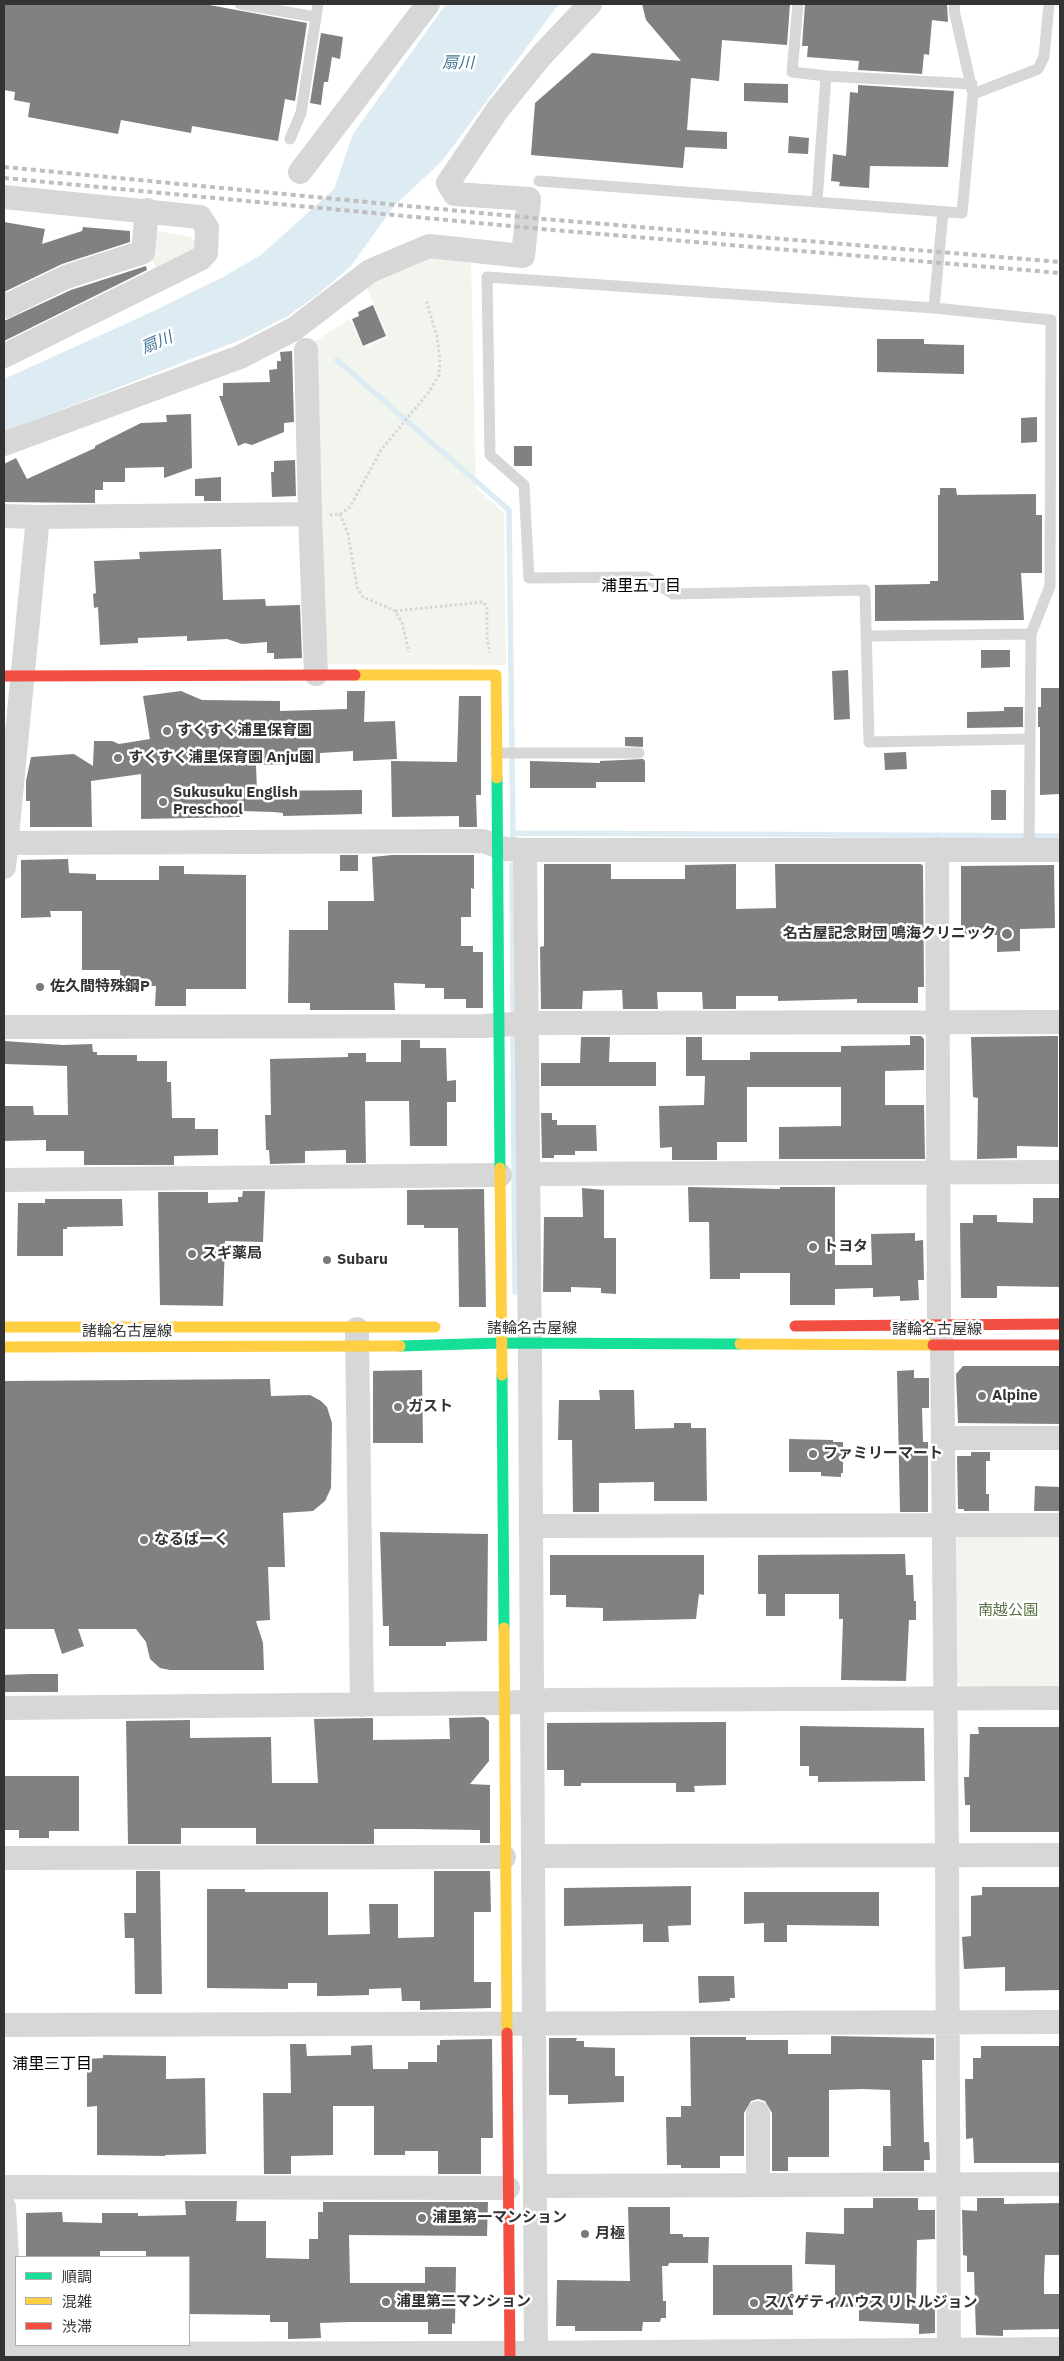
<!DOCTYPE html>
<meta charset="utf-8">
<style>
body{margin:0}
#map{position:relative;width:1064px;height:2361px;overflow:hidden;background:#fff;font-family:"IBM Plex Sans","Noto Sans JP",sans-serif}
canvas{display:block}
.frame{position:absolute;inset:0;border:5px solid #333;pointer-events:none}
.legend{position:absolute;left:15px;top:2256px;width:175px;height:90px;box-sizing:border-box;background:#fff;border:1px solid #adadad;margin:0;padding:6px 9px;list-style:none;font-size:15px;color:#333}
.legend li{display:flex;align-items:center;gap:10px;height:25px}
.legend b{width:25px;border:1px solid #adadad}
</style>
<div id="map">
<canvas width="1064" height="2361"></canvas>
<div class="frame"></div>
<ul class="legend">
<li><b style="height:6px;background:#16e098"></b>順調</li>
<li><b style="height:6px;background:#ffcf43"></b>混雑</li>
<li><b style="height:6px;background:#f24e42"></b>渋滞</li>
</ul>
</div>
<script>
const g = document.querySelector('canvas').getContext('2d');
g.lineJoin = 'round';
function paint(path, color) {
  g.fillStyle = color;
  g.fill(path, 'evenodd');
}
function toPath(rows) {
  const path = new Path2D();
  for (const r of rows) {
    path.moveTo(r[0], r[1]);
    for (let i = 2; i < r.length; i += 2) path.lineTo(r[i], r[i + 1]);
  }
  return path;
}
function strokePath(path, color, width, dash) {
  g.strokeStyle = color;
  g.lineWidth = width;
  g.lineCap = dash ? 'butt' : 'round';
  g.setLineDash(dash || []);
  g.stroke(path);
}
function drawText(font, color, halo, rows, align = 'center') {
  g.font = font + ' "IBM Plex Sans","Noto Sans JP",sans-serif';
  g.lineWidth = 5;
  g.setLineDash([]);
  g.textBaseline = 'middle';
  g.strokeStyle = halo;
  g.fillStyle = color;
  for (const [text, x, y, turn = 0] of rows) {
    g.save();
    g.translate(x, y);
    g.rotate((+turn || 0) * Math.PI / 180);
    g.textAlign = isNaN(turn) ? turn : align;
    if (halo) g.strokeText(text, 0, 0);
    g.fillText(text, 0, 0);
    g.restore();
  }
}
paint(toPath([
 [157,231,191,237,197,244,197,251,159,274,149,253],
 [426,254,471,257,476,488,504,513,506,665,330,664,325,658,314,342,350,319,363,348,388,337,365,284],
 [1060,1532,1060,1688,963,1688,956,1680,954,1541,963,1533]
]), '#f1f5ed');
paint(toPath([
 [446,4,559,4,442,161,394,206,351,266,321,292,288,316,245,338,4,432,4,379,141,317,223,277,261,255,334,189,353,134]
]), '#ddebf3');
strokePath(toPath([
 [337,360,509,510,513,838],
 [513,833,1060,836],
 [512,865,513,1010],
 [513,1038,515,1292]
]), '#ddebf3', 5.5);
paint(toPath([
 [4,4,204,4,307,23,295,101,285,99,278,141,192,126,191,133,121,120,118,134,28,117,30,103,14,100,15,92,4,90],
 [642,4,790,4,787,45,722,40,719,81,691,78,687,130,727,132,727,149,685,147,683,168,531,155,535,103,592,53,681,61,646,20],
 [805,4,947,4,948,22,932,20,929,55,924,54,922,74,858,70,859,61,807,57,808,46,802,46],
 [321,33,343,37,340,59,332,57,328,82,324,82,321,105,310,103],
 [744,83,788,84,788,103,744,101],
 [858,85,954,91,948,167,870,166,869,188,839,186,840,182,831,181,833,154,846,156,850,92,858,93],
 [789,136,809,138,808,154,788,153],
 [4,222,45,229,42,244,82,231,83,227,130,231,130,242,62,264,4,292],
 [146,266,147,270,4,341,4,321,71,290],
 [373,305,386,336,363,346,352,319,359,316,358,312],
 [877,339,924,339,924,344,964,345,964,374,877,372],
 [292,351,294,422,284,423,284,432,252,445,245,443,238,446,219,396,223,396,223,383,270,382,269,370,277,369,277,361,281,361,280,352],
 [191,414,192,468,164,478,164,467,125,468,125,482,103,482,103,490,95,490,95,503,4,502,4,464,16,458,27,479,95,448,95,446,141,423,167,422,166,415],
 [1037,417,1037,442,1021,443,1021,418],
 [514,446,532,446,532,466,514,466],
 [295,460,296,496,272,497,271,472,274,472,274,461],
 [221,477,221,501,204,501,204,496,195,496,195,479],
 [940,488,956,488,957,495,1036,494,1036,515,1042,515,1042,573,1021,573,1024,620,875,621,875,585,930,584,930,581,938,581,938,495,940,495],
 [221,549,223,600,265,599,266,606,300,605,302,658,274,659,274,653,267,653,267,642,242,644,227,639,187,641,187,636,138,638,138,643,100,645,98,607,94,608,93,594,96,593,94,561,140,559,139,552],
 [981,650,1010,650,1010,667,981,668],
 [848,670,850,719,834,720,832,671],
 [1041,688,1060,688,1060,794,1040,795,1040,727,1038,727,1038,707,1041,707],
 [181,691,202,700,280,701,280,711,347,709,347,691,365,691,364,722,395,721,397,759,353,761,353,751,320,753,320,763,256,765,257,791,362,790,362,814,283,816,283,813,274,812,240,811,240,817,141,819,141,774,91,781,92,827,30,827,30,801,26,801,26,781,31,757,74,754,93,766,94,741,112,741,119,744,150,739,143,696],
 [459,696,481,696,481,795,476,795,477,827,459,827,459,816,392,817,391,761,457,762],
 [1004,707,1023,707,1023,727,967,728,967,712,1004,711],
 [625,737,643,737,643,747,625,746],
 [906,752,907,769,885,770,884,753],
 [643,759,645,761,645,782,596,782,596,788,530,788,530,761,600,763,600,761],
 [991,790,1006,790,1006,820,991,820],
 [340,855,358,855,358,871,340,871],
 [392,855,474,855,474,889,471,888,471,917,461,917,461,946,473,946,473,952,483,952,483,1008,466,1008,466,999,444,999,444,988,425,988,425,984,394,983,395,1010,310,1010,310,1003,288,1003,289,930,328,930,328,901,374,901,372,857],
 [68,859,69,873,96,874,96,880,159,880,159,866,184,866,184,874,246,875,246,989,186,989,186,1006,155,1006,156,986,121,987,120,970,82,970,82,911,50,911,51,917,21,918,21,860],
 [544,864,611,864,611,879,685,879,685,865,736,864,736,909,776,908,775,864,921,864,923,866,924,987,918,987,918,1003,857,1003,857,999,778,1001,778,996,736,996,736,1009,703,1009,702,992,657,992,658,1009,623,1009,622,990,583,991,582,1009,541,1009,540,947,544,946],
 [1054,865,1055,928,1020,929,1020,951,997,952,997,935,961,935,961,866],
 [910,1036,921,1036,924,1039,924,1070,885,1071,885,1105,924,1105,925,1159,779,1159,779,1127,841,1126,841,1087,747,1087,747,1142,717,1142,717,1160,672,1160,672,1147,660,1148,659,1106,704,1105,705,1076,686,1076,686,1037,702,1037,702,1060,750,1060,750,1052,841,1052,841,1046,910,1045],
 [1058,1036,1058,1147,1017,1146,1017,1158,977,1159,978,1098,973,1097,971,1037],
 [581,1037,610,1037,609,1062,656,1062,656,1086,541,1086,541,1063,580,1063],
 [401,1040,420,1040,420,1048,446,1048,447,1081,456,1080,456,1102,447,1102,447,1146,410,1146,409,1101,365,1101,366,1163,346,1163,346,1150,305,1151,305,1163,270,1164,269,1150,266,1150,265,1115,271,1115,270,1059,348,1057,348,1053,366,1053,366,1062,401,1062],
 [4,1041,63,1045,92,1044,93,1052,97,1052,97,1055,137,1055,137,1061,167,1061,167,1082,171,1082,172,1118,195,1118,195,1129,218,1129,218,1155,174,1156,174,1165,84,1165,84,1151,46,1151,46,1140,4,1141,4,1106,33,1106,34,1115,68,1115,67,1066,4,1064],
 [541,1113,552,1113,552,1120,557,1120,557,1125,596,1125,597,1151,575,1151,575,1155,554,1155,554,1158,542,1158],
 [688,1187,780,1189,780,1187,835,1187,835,1265,872,1265,871,1234,915,1233,915,1241,923,1240,924,1280,918,1280,919,1300,900,1301,900,1296,873,1297,873,1288,835,1289,835,1305,790,1305,790,1273,740,1273,740,1279,710,1279,709,1222,689,1222],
 [582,1188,604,1190,604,1238,616,1238,616,1294,601,1293,601,1288,571,1287,571,1292,543,1292,544,1217,583,1217],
 [484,1189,486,1307,459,1307,458,1228,424,1228,424,1225,407,1225,407,1190],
 [243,1191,265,1191,263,1242,225,1241,223,1306,160,1305,158,1192,208,1192,208,1203,238,1202,238,1197,242,1197],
 [1033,1198,1060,1198,1060,1287,997,1286,997,1298,961,1298,960,1223,973,1223,973,1215,997,1215,997,1222,1033,1223],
 [45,1199,122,1199,123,1226,67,1227,67,1229,63,1229,63,1256,17,1256,18,1203,45,1203],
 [963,1366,1060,1366,1060,1424,958,1423,956,1374],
 [422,1370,423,1443,373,1443,373,1371],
 [914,1370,914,1378,929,1378,929,1408,922,1408,923,1442,928,1442,928,1512,900,1512,897,1371],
 [270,1379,271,1396,310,1395,321,1401,327,1407,332,1423,331,1488,325,1501,313,1511,283,1513,285,1567,268,1567,270,1620,256,1621,263,1643,264,1670,170,1670,160,1668,150,1659,146,1642,136,1629,78,1629,84,1646,62,1654,54,1629,4,1629,4,1381],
 [599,1390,634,1390,635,1429,674,1428,674,1423,691,1423,691,1428,706,1428,707,1501,654,1501,654,1482,599,1483,599,1512,573,1512,572,1440,558,1440,559,1400,600,1400],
 [789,1439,833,1440,833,1442,843,1442,843,1473,841,1473,841,1477,821,1476,821,1472,789,1472],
 [971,1452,990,1452,990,1461,986,1461,986,1494,989,1494,989,1511,964,1511,964,1509,958,1509,957,1456,971,1456],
 [1035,1486,1060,1487,1059,1511,1034,1511],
 [380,1532,488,1534,487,1641,446,1642,446,1646,389,1646,389,1626,383,1626],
 [905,1554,906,1575,913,1575,914,1601,916,1601,916,1620,909,1620,906,1681,841,1680,843,1619,839,1619,839,1594,785,1594,785,1616,766,1616,766,1594,758,1594,758,1555],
 [550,1555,704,1555,704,1595,699,1594,696,1619,603,1621,603,1608,566,1607,566,1595,550,1595],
 [30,1674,58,1674,58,1692,4,1692,4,1675],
 [484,1717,489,1721,489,1761,470,1784,490,1785,490,1843,480,1843,480,1830,413,1829,374,1829,374,1844,256,1844,256,1828,181,1828,181,1844,128,1844,126,1721,190,1720,190,1738,271,1737,272,1783,318,1783,314,1719,373,1718,373,1740,450,1739,449,1718],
 [726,1722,726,1785,694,1786,695,1792,676,1792,676,1783,581,1783,581,1786,564,1786,564,1770,547,1770,547,1723],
 [800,1726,924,1728,925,1781,818,1782,818,1776,809,1776,809,1766,800,1766],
 [978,1727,1060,1727,1060,1832,970,1832,970,1805,965,1805,964,1777,969,1777,970,1734,979,1734],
 [4,1776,79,1776,79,1831,49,1831,49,1838,19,1838,19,1830,4,1830],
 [136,1871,160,1871,162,1994,135,1994,134,1938,125,1938,124,1913,136,1913],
 [434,1871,490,1871,491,1912,474,1912,474,1982,491,1982,491,2008,420,2010,420,2001,402,2001,401,1988,369,1989,369,1995,330,1996,317,1996,317,1983,288,1983,288,1989,207,1988,207,1889,245,1889,245,1892,328,1892,328,1935,370,1934,369,1904,398,1904,398,1938,434,1937],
 [691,1886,691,1925,668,1926,669,1942,643,1942,643,1924,564,1926,564,1888],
 [982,1887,1060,1887,1060,1990,1005,1991,1005,1967,964,1969,962,1937,971,1936,971,1896,982,1895],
 [744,1892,879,1892,879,1926,787,1925,787,1942,764,1942,764,1923,744,1924],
 [698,1976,734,1976,735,1998,730,1998,730,2001,699,2003],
 [831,2036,934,2038,934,2060,922,2060,924,2142,929,2142,930,2160,924,2160,924,2171,883,2171,883,2146,891,2146,890,2090,862,2089,829,2090,829,2157,788,2157,788,2171,772,2171,772,2113,765,2101,758,2099,751,2101,744,2113,744,2156,720,2156,720,2168,681,2168,681,2165,667,2165,666,2117,681,2117,681,2106,691,2106,690,2037,746,2037,746,2040,788,2040,788,2054,831,2054],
 [549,2038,577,2038,576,2041,584,2041,584,2047,615,2048,615,2076,624,2076,624,2102,568,2104,568,2095,549,2095],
 [492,2039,493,2138,481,2138,481,2174,438,2174,438,2151,405,2151,405,2155,374,2155,374,2106,333,2106,333,2155,291,2156,291,2174,264,2174,263,2093,291,2093,290,2044,306,2044,307,2056,351,2055,351,2046,372,2045,373,2069,408,2069,408,2062,437,2062,437,2045,440,2045,440,2040],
 [981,2046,1060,2046,1060,2163,974,2163,973,2138,966,2139,965,2079,973,2079,973,2058,981,2058],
 [103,2055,166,2056,166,2079,205,2078,206,2154,165,2155,165,2156,97,2155,97,2106,87,2107,87,2059,103,2058],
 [873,2198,918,2198,918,2210,935,2210,935,2239,917,2240,916,2306,931,2306,931,2308,935,2308,935,2333,919,2334,919,2324,859,2321,859,2307,835,2307,835,2265,805,2264,806,2232,844,2234,844,2208,873,2208],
 [977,2198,1004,2198,1004,2204,1060,2203,1060,2255,1045,2255,1044,2276,1044,2294,1060,2294,1060,2329,1003,2330,1003,2336,976,2335,974,2272,967,2272,967,2256,963,2255,962,2210,977,2211],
 [185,2201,237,2201,236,2221,266,2221,266,2258,309,2259,309,2239,318,2239,318,2212,323,2212,323,2202,488,2202,487,2236,349,2235,350,2283,425,2283,425,2267,456,2267,455,2324,452,2323,452,2334,428,2334,428,2322,350,2322,320,2323,321,2338,288,2339,288,2322,270,2322,270,2315,189,2314,189,2257,146,2257,146,2251,100,2251,100,2257,26,2257,26,2213,62,2212,63,2222,102,2223,102,2213,138,2213,138,2216,186,2215],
 [628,2207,670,2207,670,2234,683,2234,683,2237,709,2237,708,2263,669,2263,668,2266,662,2266,663,2301,666,2301,666,2318,661,2318,660,2322,643,2322,642,2331,575,2331,575,2326,556,2326,557,2280,630,2281],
 [713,2265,792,2265,793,2315,713,2315]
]), '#818181');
strokePath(toPath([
 [340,514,348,534,357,587,363,597,395,611,402,623,409,652],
 [330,515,340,514,350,507,381,450,428,393,439,375,440,359,437,337,426,300],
 [395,611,483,602,487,607,487,637,490,653]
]), '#d6d6d6', 3, [2.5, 2.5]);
strokePath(toPath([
 [240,4,316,17],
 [798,4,792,72,826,76,817,201],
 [955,4,954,10,972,90],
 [826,76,972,84],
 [290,139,301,113,318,4],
 [539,181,962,213,973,94,1038,69,1044,57,1049,4],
 [934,308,943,212],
 [867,636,1031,634],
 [496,753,639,753],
 [1029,850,1031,634,1050,586,1051,320,934,308,487,277,490,455,524,485,529,578,646,577,673,594,865,590,869,742,1029,739]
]), '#d7d7d7', 11);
strokePath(toPath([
 [300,172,428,4],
 [4,197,200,217,207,228,206,253,200,259,4,356],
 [4,307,66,277,143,252,147,210],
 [306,350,310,514],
 [4,444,240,357,294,329,370,271,429,246,523,256,529,199,455,194,448,183,498,109,541,56,590,4],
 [4,516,38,517],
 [6,843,483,841,505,849,525,850,1060,850],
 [937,849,939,1325,942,1345,947,1856,949,2357],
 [525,850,530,1361,536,2357],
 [4,867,38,517,310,514,316,674],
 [4,1027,484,1026,527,1023,1060,1022],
 [528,1174,1060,1172],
 [4,1180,500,1175],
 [357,1329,362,1705],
 [943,1438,1060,1438],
 [531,1526,1060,1525],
 [4,1708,503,1703,551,1700,1060,1698],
 [534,1856,1060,1855],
 [4,1858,504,1857],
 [4,2025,1060,2022],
 [758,2113,758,2185],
 [536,2186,1060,2184],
 [4,2187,508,2188],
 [4,2207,13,2357],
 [4,2354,510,2353,1060,2349]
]), '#d7d7d7', 24);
strokePath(toPath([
 [497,778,500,1168],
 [400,1346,501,1343,740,1344],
 [502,1375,504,1628]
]), '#16e098', 11);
strokePath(toPath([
 [355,675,496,675,497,778],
 [500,1168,502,1375],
 [4,1327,435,1327],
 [740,1344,933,1345],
 [4,1347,400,1346],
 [504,1628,507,2033]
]), '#ffcf43', 11);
strokePath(toPath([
 [4,676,355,675],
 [795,1326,1060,1324],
 [933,1345,1060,1345],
 [507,2033,510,2357]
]), '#f24e42', 11);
strokePath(toPath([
 [4,167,543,219,1060,262],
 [4,178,542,229,1060,273]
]), '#bebebe', 4, [5, 4]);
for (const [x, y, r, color] of [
 [167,731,5,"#7a7a7a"],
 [118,758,5,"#7a7a7a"],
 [163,802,5,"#7a7a7a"],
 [1007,934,6,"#7a7a7a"],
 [40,987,5,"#7a7a7a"],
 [813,1247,5,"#7a7a7a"],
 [192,1254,5,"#7a7a7a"],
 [327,1260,5,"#7a7a7a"],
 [982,1396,5,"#7a7a7a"],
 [398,1407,5,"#7a7a7a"],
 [813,1454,5,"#7a7a7a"],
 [144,1540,5,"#7a7a7a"],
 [422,2218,5,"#7a7a7a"],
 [585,2234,5,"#7a7a7a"],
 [386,2302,5,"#7a7a7a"],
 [754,2303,5,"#7a7a7a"]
]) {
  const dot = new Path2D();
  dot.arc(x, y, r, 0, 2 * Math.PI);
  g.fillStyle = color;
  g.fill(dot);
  strokePath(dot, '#fff', 2);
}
drawText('bold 15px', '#333', '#fff', [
 ["すくすく浦里保育園",177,731],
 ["すくすく浦里保育園 Anju園",128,758],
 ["Sukusuku English",173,793],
 ["Preschool",173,810],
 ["名古屋記念財団 鳴海クリニック",996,934,"right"],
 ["佐久間特殊鋼P",50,987],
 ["トヨタ",823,1247],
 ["スギ薬局",202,1254],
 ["Subaru",337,1260],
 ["Alpine",992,1396],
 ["ガスト",408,1407],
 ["ファミリーマート",823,1454],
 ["なるぱーく",154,1540],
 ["浦里第一マンション",432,2218],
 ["月極",595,2234],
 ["浦里第二マンション",396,2302],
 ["スパゲティハウス リトルジョン",764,2303]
], 'left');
drawText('15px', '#333', '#fff', [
 ["諸輪名古屋線",532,1329],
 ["諸輪名古屋線",937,1330],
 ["諸輪名古屋線",127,1332]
]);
drawText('15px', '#56703f', '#fff', [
 ["南越公園",1008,1611]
]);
drawText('italic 16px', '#3f7597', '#fff', [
 ["扇川",458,63],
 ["扇川",157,343,-23]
]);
drawText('16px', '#000', '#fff', [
 ["浦里五丁目",641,586],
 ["浦里三丁目",52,2064]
]);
</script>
